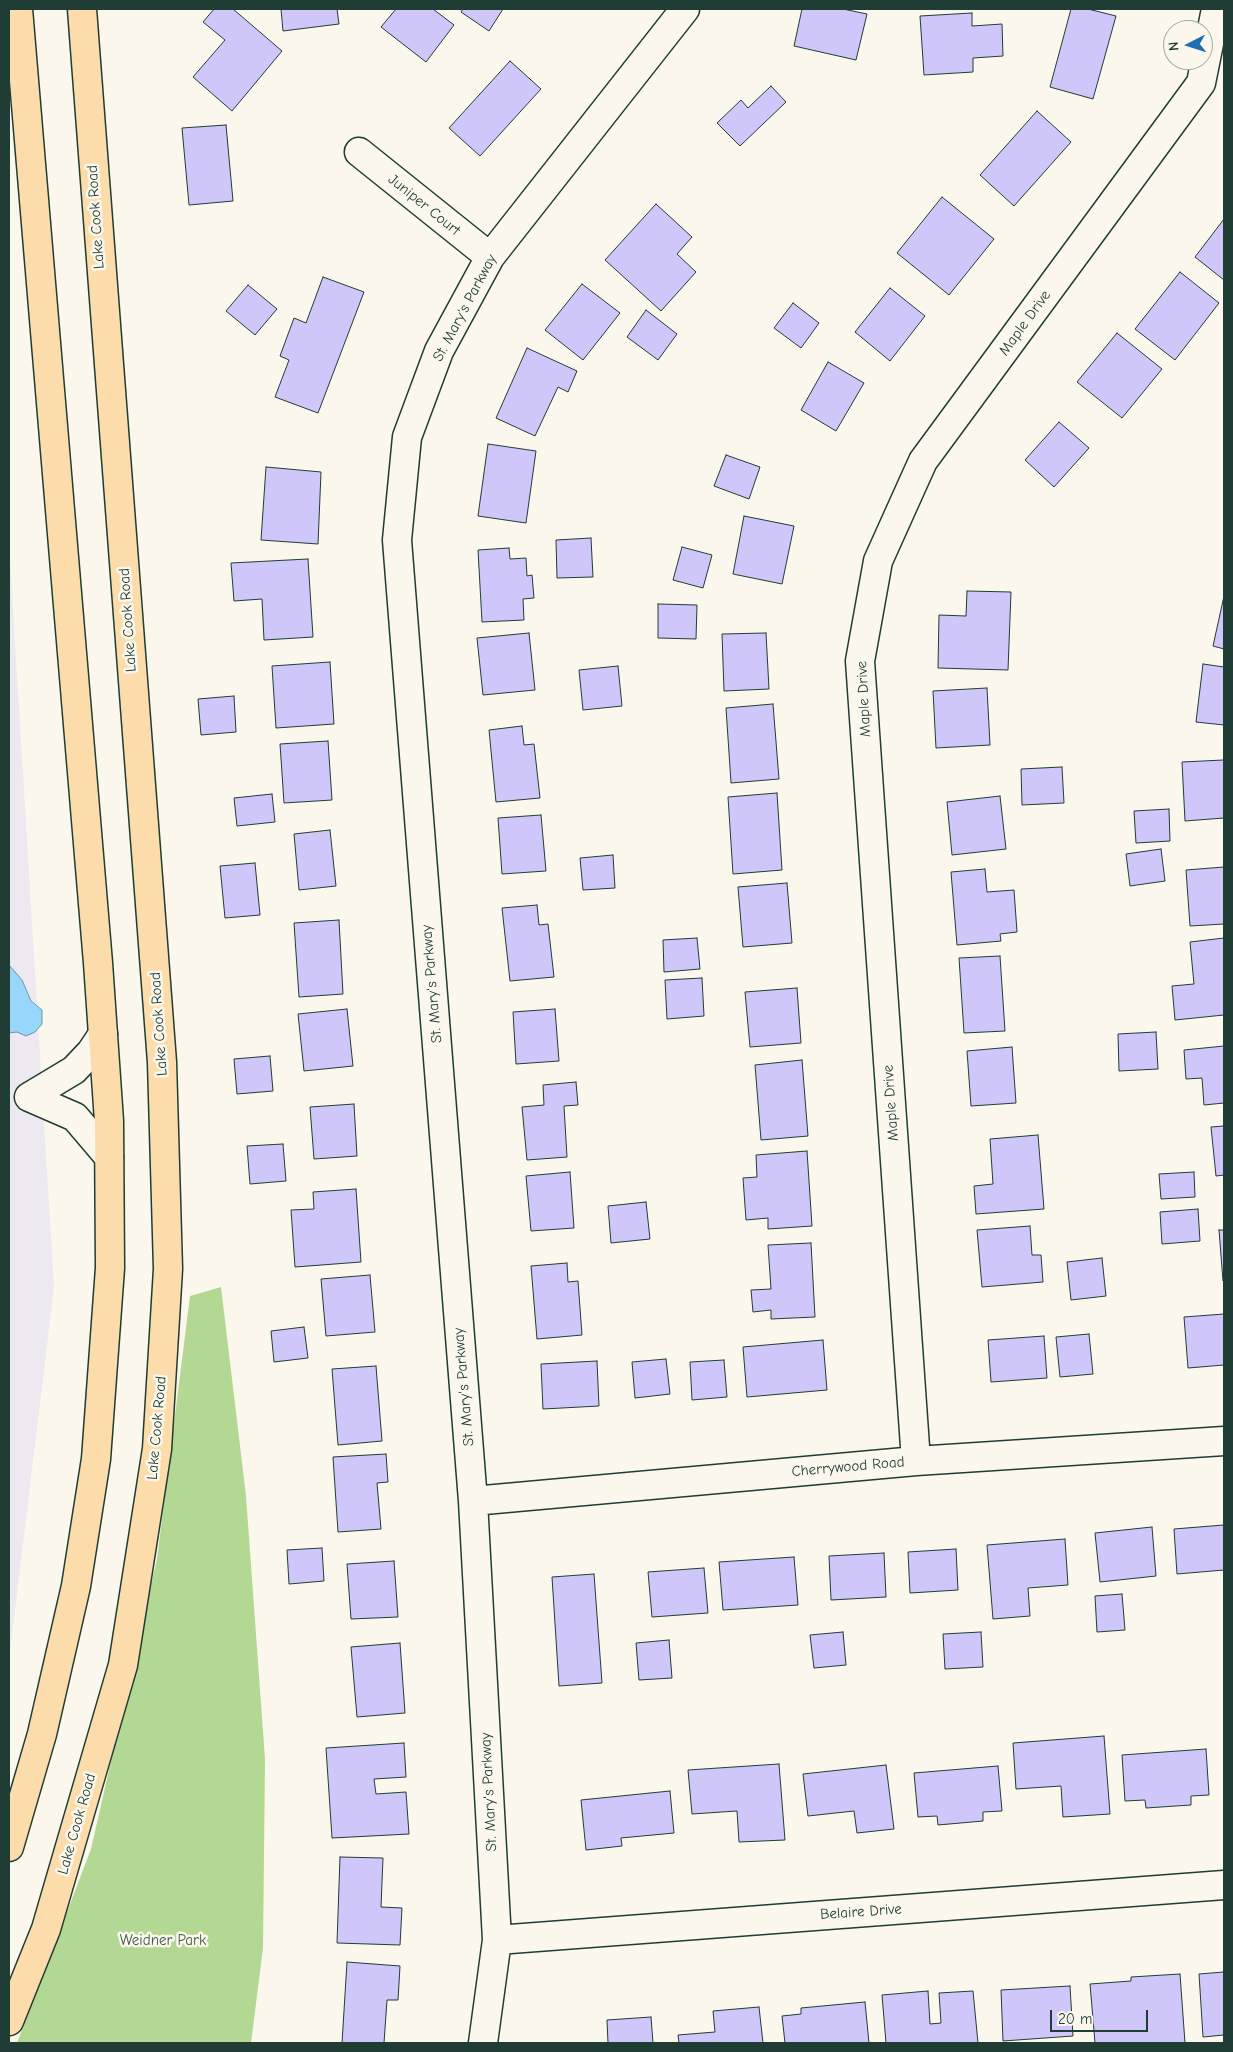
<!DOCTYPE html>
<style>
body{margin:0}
#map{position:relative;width:1233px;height:2052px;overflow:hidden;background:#fbf7ec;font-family:"Comic Neue",sans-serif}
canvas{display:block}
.frame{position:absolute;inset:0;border:10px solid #1f3d34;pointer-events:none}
.north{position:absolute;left:1163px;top:20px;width:50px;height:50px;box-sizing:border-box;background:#fbf7ec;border:1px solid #a3ada2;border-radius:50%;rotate:265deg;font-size:14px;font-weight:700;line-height:20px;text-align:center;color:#1f3d34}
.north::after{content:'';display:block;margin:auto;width:18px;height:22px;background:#1f6fb2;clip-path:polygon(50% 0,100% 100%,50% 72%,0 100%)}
.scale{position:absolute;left:1050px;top:2010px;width:98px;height:22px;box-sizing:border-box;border:2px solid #1f3d34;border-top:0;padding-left:6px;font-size:15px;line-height:18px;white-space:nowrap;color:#1f3d34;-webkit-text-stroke:4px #fbf7ec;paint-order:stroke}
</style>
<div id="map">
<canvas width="1233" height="2052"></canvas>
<div class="frame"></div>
<div class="north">N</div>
<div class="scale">20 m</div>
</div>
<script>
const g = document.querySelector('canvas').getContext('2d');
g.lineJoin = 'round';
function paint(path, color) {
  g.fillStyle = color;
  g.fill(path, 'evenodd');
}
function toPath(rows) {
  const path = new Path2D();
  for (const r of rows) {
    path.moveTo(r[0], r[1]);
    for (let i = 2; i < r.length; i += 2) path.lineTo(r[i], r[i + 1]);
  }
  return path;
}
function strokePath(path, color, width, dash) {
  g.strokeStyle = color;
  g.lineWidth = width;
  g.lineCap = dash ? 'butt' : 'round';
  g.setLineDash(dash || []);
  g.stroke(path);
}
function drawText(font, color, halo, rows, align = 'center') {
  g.font = font + ' "Comic Neue",sans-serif';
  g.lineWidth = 5;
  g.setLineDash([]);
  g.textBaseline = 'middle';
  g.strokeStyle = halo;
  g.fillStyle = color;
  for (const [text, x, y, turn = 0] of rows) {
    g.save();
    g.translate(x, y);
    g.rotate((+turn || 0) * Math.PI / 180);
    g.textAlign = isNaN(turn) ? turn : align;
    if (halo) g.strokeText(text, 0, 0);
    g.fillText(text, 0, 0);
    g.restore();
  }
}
paint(toPath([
 [9,542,54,1287,9,1660]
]), '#eee8f0');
paint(toPath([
 [221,1287,246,1496,265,1759,263,1948,251,2043,17,2043,91,1849,157,1559,190,1296]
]), '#b2d894');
const water = toPath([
 [9,965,22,980,31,1001,42,1010,42,1024,35,1032,26,1036,17,1032,9,1033,9,965]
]);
paint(water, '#98d7f9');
strokePath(water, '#6899aa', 1);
const building = toPath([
 [214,9,233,9,282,51,232,111,193,77,225,40,203,22,214,9],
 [281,9,337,9,339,24,283,31,281,9],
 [396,9,433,9,454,25,426,62,381,27,396,9],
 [463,9,503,9,489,31,461,12,463,9],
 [802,9,843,9,867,14,856,60,794,46,802,9],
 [1071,9,1088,9,1116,16,1093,99,1050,87,1071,9],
 [972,13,972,26,1002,24,1003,56,973,58,973,72,924,75,920,16,972,13],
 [510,61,541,89,480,156,449,128,510,61],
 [771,86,786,102,740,146,717,123,741,100,748,108,771,86],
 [1037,111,1071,142,1014,206,980,175,1037,111],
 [226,125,233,201,189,205,182,128,226,125],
 [942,197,994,239,949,295,897,253,942,197],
 [656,204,692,237,677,254,696,272,661,311,605,260,656,204],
 [1224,219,1224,280,1195,257,1224,219],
 [1180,272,1219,303,1175,360,1135,329,1180,272],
 [323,277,364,292,318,413,275,397,289,360,280,356,294,318,306,323,323,277],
 [582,284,620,313,583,360,545,330,582,284],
 [248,285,277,309,255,335,226,311,248,285],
 [890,288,925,316,890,361,855,332,890,288],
 [793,303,819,323,801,348,774,328,793,303],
 [646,310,677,334,658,360,627,337,646,310],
 [1117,333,1162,369,1122,418,1077,382,1117,333],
 [527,348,577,371,568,392,558,387,535,436,496,418,527,348],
 [828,362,864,383,836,431,801,410,828,362],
 [1059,422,1089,448,1054,487,1025,460,1059,422],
 [488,444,536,451,526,523,478,516,488,444],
 [726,455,760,467,749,499,714,486,726,455],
 [266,467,321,472,318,544,261,540,266,467],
 [744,516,794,526,782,584,733,574,744,516],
 [591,538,593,577,557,578,556,540,591,538],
 [682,547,712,555,703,588,673,580,682,547],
 [509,548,510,559,526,558,527,576,532,575,534,598,523,599,524,620,482,622,478,550,509,548],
 [308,559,313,637,264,640,262,599,234,601,231,563,308,559],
 [967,591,1011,592,1008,670,938,668,939,615,966,616,967,591],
 [1224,596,1224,649,1213,646,1224,596],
 [658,604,697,605,696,639,658,638,658,604],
 [529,633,535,690,483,695,477,638,529,633],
 [766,633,769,689,724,691,722,634,766,633],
 [330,662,334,724,276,728,272,666,330,662],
 [1203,664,1224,667,1224,725,1196,722,1203,664],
 [618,666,622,706,583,710,579,670,618,666],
 [987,688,990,745,936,748,933,691,987,688],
 [234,696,236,732,201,735,198,699,234,696],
 [773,704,779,779,731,783,726,708,773,704],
 [522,726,524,745,534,744,540,798,496,802,489,730,522,726],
 [328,741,332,800,284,803,280,744,328,741],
 [1224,760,1224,818,1185,821,1182,762,1224,760],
 [1062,767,1064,803,1022,805,1021,769,1062,767],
 [777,793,782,870,733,874,728,797,777,793],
 [272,794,275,822,237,826,234,798,272,794],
 [1000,796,1006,849,952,855,947,802,1000,796],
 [1169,809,1170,841,1136,843,1134,811,1169,809],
 [541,815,546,871,502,874,498,818,541,815],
 [330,830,336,886,299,890,294,834,330,830],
 [1161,849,1165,881,1130,886,1126,854,1161,849],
 [613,855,615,888,583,890,580,858,613,855],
 [255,863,260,915,225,918,220,866,255,863],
 [1224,867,1224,924,1190,926,1186,870,1224,867],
 [985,869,987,892,1014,890,1017,932,1000,934,1001,941,957,945,951,872,985,869],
 [787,883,792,943,743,947,738,887,787,883],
 [537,905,539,925,548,924,554,977,510,981,502,908,537,905],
 [339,920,343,994,299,997,294,923,339,920],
 [697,938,700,969,664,972,663,940,697,938],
 [1224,938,1224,1015,1175,1020,1172,986,1194,984,1190,942,1224,938],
 [1000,956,1005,1031,964,1033,959,958,1000,956],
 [702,978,704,1016,667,1019,665,980,702,978],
 [797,988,801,1043,750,1047,745,992,797,988],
 [347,1009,353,1066,304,1071,298,1014,347,1009],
 [555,1009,559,1061,516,1064,513,1012,555,1009],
 [1156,1032,1158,1069,1119,1071,1118,1034,1156,1032],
 [1224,1046,1224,1103,1204,1105,1202,1078,1186,1079,1184,1050,1224,1046],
 [1012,1047,1016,1103,971,1106,967,1051,1012,1047],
 [270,1056,273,1091,237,1094,234,1059,270,1056],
 [802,1060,808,1136,761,1140,755,1065,802,1060],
 [576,1082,578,1105,564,1106,567,1157,527,1160,522,1107,544,1105,543,1085,576,1082],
 [354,1104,357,1156,314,1159,310,1107,354,1104],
 [1224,1126,1224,1175,1216,1176,1211,1127,1224,1126],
 [1038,1135,1044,1209,976,1214,974,1186,993,1184,990,1139,1038,1135],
 [283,1144,286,1181,250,1184,247,1146,283,1144],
 [807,1151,812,1226,768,1229,768,1218,746,1220,743,1178,757,1177,756,1155,807,1151],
 [570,1172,574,1228,531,1231,526,1176,570,1172],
 [1194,1172,1195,1197,1161,1199,1159,1174,1194,1172],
 [356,1189,361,1262,295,1267,291,1210,314,1209,313,1192,356,1189],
 [646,1202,650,1239,611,1243,608,1206,646,1202],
 [1198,1209,1200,1241,1162,1244,1160,1212,1198,1209],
 [1030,1226,1032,1255,1041,1255,1043,1282,982,1287,977,1230,1030,1226],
 [1219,1230,1224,1230,1224,1281,1223,1281,1219,1230],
 [811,1243,815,1317,771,1319,771,1310,753,1312,751,1290,771,1289,768,1245,811,1243],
 [1102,1258,1106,1296,1071,1300,1067,1262,1102,1258],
 [567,1263,568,1282,578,1281,582,1335,537,1339,531,1266,567,1263],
 [370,1275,375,1332,326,1336,321,1279,370,1275],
 [1224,1314,1224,1365,1188,1368,1184,1317,1224,1314],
 [304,1327,308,1358,274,1362,271,1331,304,1327],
 [1089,1334,1093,1374,1060,1377,1056,1337,1089,1334],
 [1044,1336,1047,1378,991,1382,988,1340,1044,1336],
 [823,1340,827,1390,747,1397,743,1347,823,1340],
 [666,1359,670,1394,635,1398,632,1362,666,1359],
 [724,1360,727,1397,692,1400,690,1362,724,1360],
 [597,1361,599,1406,543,1409,541,1364,597,1361],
 [376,1366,382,1441,338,1445,332,1369,376,1366],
 [386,1454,388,1482,377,1483,381,1529,338,1532,333,1457,386,1454],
 [1224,1525,1224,1570,1177,1574,1174,1529,1224,1525],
 [1152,1527,1156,1576,1100,1582,1095,1533,1152,1527],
 [1065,1539,1068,1585,1028,1588,1030,1616,993,1619,987,1545,1065,1539],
 [322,1548,324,1581,289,1584,287,1550,322,1548],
 [956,1549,958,1590,910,1593,908,1552,956,1549],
 [884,1553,886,1597,831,1600,829,1556,884,1553],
 [794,1557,798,1605,723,1610,719,1562,794,1557],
 [394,1561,398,1617,351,1619,347,1564,394,1561],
 [704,1568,708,1613,652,1617,648,1572,704,1568],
 [594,1574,602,1683,559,1686,552,1577,594,1574],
 [1122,1594,1125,1630,1097,1632,1095,1596,1122,1594],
 [843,1632,846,1665,814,1668,810,1635,843,1632],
 [981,1632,983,1667,945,1669,943,1634,981,1632],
 [669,1640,672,1678,639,1680,636,1643,669,1640],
 [400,1643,405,1713,357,1717,351,1647,400,1643],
 [1104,1736,1110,1814,1063,1817,1061,1786,1016,1789,1013,1743,1104,1736],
 [404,1743,406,1777,374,1779,376,1794,406,1792,409,1834,332,1838,326,1748,404,1743],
 [1206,1749,1209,1795,1191,1796,1191,1805,1146,1808,1145,1800,1125,1801,1122,1755,1206,1749],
 [779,1764,785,1840,739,1842,737,1811,692,1814,688,1770,779,1764],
 [886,1765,894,1829,857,1833,854,1811,808,1816,803,1774,886,1765],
 [998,1766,1002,1811,983,1812,983,1821,938,1825,937,1816,918,1817,914,1773,998,1766],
 [670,1791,674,1833,621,1838,622,1846,586,1850,581,1800,670,1791],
 [340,1857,383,1858,381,1907,402,1908,400,1945,337,1943,340,1857],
 [347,1962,400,1966,398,2000,387,2000,384,2043,342,2043,347,1962],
 [1224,1972,1224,2035,1203,2037,1199,1974,1224,1972],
 [1180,1974,1185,2043,1095,2043,1090,1984,1131,1981,1131,1977,1180,1974],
 [1070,1986,1073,2036,1003,2041,1001,1990,1070,1986],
 [928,1991,930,2024,941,2023,939,1993,973,1991,978,2043,886,2043,882,1995,928,1991],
 [865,2002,869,2043,785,2043,782,2016,801,2014,801,2008,865,2002],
 [759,2007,763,2043,679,2043,678,2035,715,2032,713,2011,759,2007],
 [651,2017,653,2043,608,2043,607,2020,651,2017]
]);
paint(building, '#cfc6f9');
strokePath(building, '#1f3d34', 1);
const minor = toPath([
 [359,152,490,257],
 [103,1034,91,1052,74,1070,29,1097,75,1117,109,1157],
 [916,1461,860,661,878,561,923,461,1201,83,1216,9],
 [473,1501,916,1461,1224,1441],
 [497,1940,1224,1885],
 [483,2043,497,1940,473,1501,397,540,407,437,439,351,490,257,685,9]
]);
const major = toPath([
 [9,1847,42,1734,76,1586,96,1459,110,1268,109,1121,98,963,18,9],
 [9,2021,46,1929,123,1665,157,1449,168,1269,162,1062,82,9]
]);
strokePath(minor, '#1f3d34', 31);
strokePath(major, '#1f3d34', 31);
strokePath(minor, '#fbf7ec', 28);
strokePath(major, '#fddcac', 28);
drawText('15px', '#1f3d34', '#fbf7ec', [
 ["Juniper Court",424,205,39],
 ["Lake Cook Road",96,217,-94],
 ["St. Mary's Parkway",465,308,-62],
 ["Maple Drive",1025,323,-54],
 ["Lake Cook Road",128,620,-94],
 ["Maple Drive",864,699,-93],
 ["St. Mary's Parkway",432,984,-95],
 ["Lake Cook Road",159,1024,-94],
 ["Maple Drive",891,1103,-94],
 ["St. Mary's Parkway",464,1387,-95],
 ["Lake Cook Road",157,1428,-85],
 ["Cherrywood Road",848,1467,-5],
 ["St. Mary's Parkway",489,1792,-93],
 ["Lake Cook Road",77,1824,-74],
 ["Belaire Drive",861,1912,-4]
]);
drawText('15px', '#3c5c47', '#fbf7ec', [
 ["Weidner Park",163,1941]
]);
</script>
